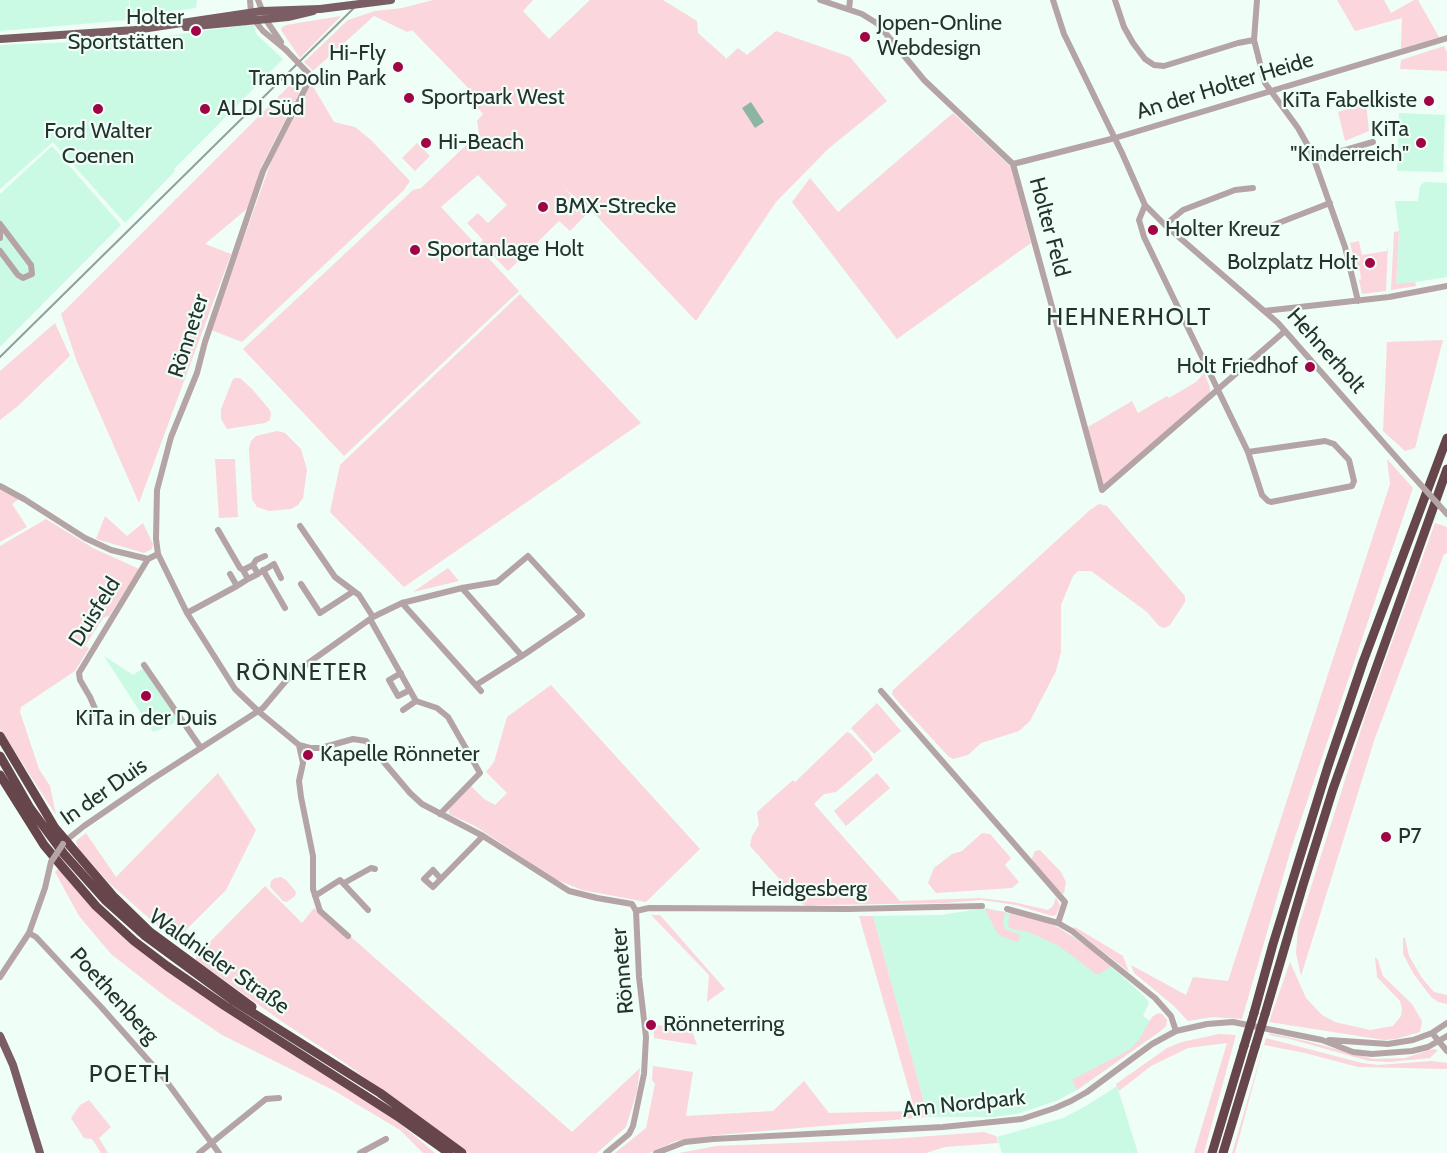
<!DOCTYPE html>
<meta charset="utf-8">
<style>
body{margin:0}
canvas{display:block;background:#effef7}
</style>
<canvas width="1447" height="1153"></canvas>
<script>
const g = document.querySelector('canvas').getContext('2d');
g.lineJoin = 'round';
function paint(path, color) {
  g.fillStyle = color;
  g.fill(path, 'evenodd');
}
function toPath(rows) {
  const path = new Path2D();
  for (const r of rows) {
    path.moveTo(r[0], r[1]);
    for (let i = 2; i < r.length; i += 2) path.lineTo(r[i], r[i + 1]);
  }
  return path;
}
function strokePath(path, color, width, dash) {
  g.strokeStyle = color;
  g.lineWidth = width;
  g.lineCap = dash ? 'butt' : 'round';
  g.setLineDash(dash || []);
  g.stroke(path);
}
function drawText(font, color, halo, rows, align = 'center') {
  g.font = font + ' Cabin,sans-serif';
  g.lineWidth = 4.5;
  g.setLineDash([]);
  g.textBaseline = 'middle';
  g.strokeStyle = halo;
  g.fillStyle = color;
  for (const [text, x, y, turn = 0] of rows) {
    g.save();
    g.translate(x, y);
    g.rotate((+turn || 0) * Math.PI / 180);
    g.textAlign = isNaN(turn) ? turn : align;
    if (halo) g.strokeText(text, 0, 0);
    g.fillText(text, 0, 0);
    g.restore();
  }
}
paint(toPath([
 [0,0,129,0,128,20,0,31],
 [130,0,197,0,196,8,130,16],
 [253,24,257,35,283,59,174,169,175,171,125,223,53,142,0,189,0,45,145,39],
 [1399,113,1445,115,1443,172,1397,171],
 [52,146,121,225,0,347,0,194],
 [1424,182,1447,183,1447,277,1396,285,1399,231,1395,201,1418,201,1420,186],
 [104,656,133,675,144,668,176,717,173,724,153,732],
 [986,908,1042,920,1074,937,1111,966,1145,997,1149,1003,1143,1016,1162,1030,1077,1090,1056,1101,1016,1114,994,1117,928,1117,873,916,940,915],
 [1117,1086,1138,1153,1002,1153,997,1137,1063,1118,1086,1106]
]), '#caf9e4');
paint(toPath([
 [433,0,533,0,523,11,549,39,590,0,663,0,697,21,698,33,726,58,725,60,738,48,747,55,776,31,850,57,887,101,828,149,776,202,696,321,590,209,564,188,576,200,586,215,570,231,559,221,508,271,481,243,483,240,467,223,478,213,488,223,507,205,478,175,441,207,519,291,344,456,243,349,413,190,421,188,479,133,477,121,483,114,473,102,477,97,412,30,407,32,374,16,313,71,304,62,348,20,375,11,402,8],
 [1337,0,1384,0,1391,13,1414,0,1418,0,1439,37,1401,49,1402,18,1355,31],
 [341,16,300,58,281,30,282,27,286,25],
 [1444,46,1447,52,1447,71,1400,69,1401,60],
 [299,76,302,81,299,93,261,167,248,208,205,244,231,254,139,503,77,362,61,314],
 [311,83,334,122,355,127,371,140,410,181,404,190,242,342,211,330,271,162],
 [1366,103,1369,131,1345,141,1338,112],
 [953,113,1011,167,1031,243,897,339,792,202,810,178,838,212],
 [417,143,430,156,415,171,402,158],
 [1399,231,1396,284,1415,282,1416,286,1391,290,1394,232],
 [1359,241,1362,255,1387,251,1388,245,1386,291,1362,294,1359,280,1361,279,1360,271,1357,271,1350,243],
 [520,294,641,423,404,587,330,512,340,465],
 [55,323,70,356,18,406,0,420,0,371],
 [1443,340,1415,448,1405,451,1383,431,1387,342],
 [1204,373,1210,387,1210,393,1105,486,1102,483,1088,427,1132,401,1138,413,1167,396,1169,398,1196,382],
 [236,378,240,378,252,389,269,409,271,413,270,420,265,423,227,429,221,419,221,409,233,379],
 [277,431,285,433,301,449,307,470,303,498,298,505,291,509,269,511,257,507,252,499,249,448,251,441,256,436],
 [215,459,235,459,238,517,219,518],
 [1387,459,1413,488,1291,849,1242,1019,1213,1017,1188,1021,1174,1006,1134,973,1131,965,1186,995,1193,977,1228,981,1390,484],
 [0,490,19,499,12,504,27,527,0,542],
 [1099,504,1107,506,1178,588,1185,596,1185,602,1170,625,1164,628,1159,626,1147,612,1091,571,1078,571,1073,576,1061,605,1061,652,1056,671,1030,721,1019,731,981,743,968,755,953,759,949,757,901,705,892,694,893,690,1090,510],
 [105,516,127,536,143,523,153,544,152,549,144,553,96,539],
 [46,519,93,548,139,569,109,616,103,618,85,646,89,648,75,671,21,707,20,712,39,769,50,786,56,815,0,729,0,546],
 [1435,523,1447,527,1447,553,1444,554,1375,738,1301,976,1296,953,1298,928,1366,714],
 [448,568,459,581,413,592],
 [551,685,700,849,646,902,582,890,555,879,475,826,449,814,449,808,471,786,484,799,495,805,507,793,486,772,494,762,507,717],
 [877,703,901,731,874,754,851,728],
 [847,732,851,734,870,754,873,760,836,792,824,794,814,804,900,901,980,898,1013,902,1048,910,1053,906,1056,897,1060,906,1056,915,1052,916,1016,905,981,900,945,903,824,905,806,906,800,902,750,846,752,836,759,825,757,812,793,780,795,782],
 [218,773,256,830,226,890,175,941,108,882,78,848,76,841,86,833,116,877],
 [877,773,890,788,846,826,834,811],
 [982,833,990,834,1011,858,1005,865,1019,882,1012,888,936,893,928,883,934,868,952,854,962,851],
 [1040,850,1061,872,1066,882,1064,893,1062,894,1034,865,1032,858,1035,851],
 [59,867,131,942,392,1117,435,1153,423,1153,400,1130,335,1091,222,1035,166,997,111,954,79,916,55,872],
 [281,877,287,881,296,892,295,896,287,902,283,901,270,887,271,881,275,878],
 [265,886,302,923,314,908,350,936,572,1132,640,1068,637,1091,626,1127,597,1153,469,1153,342,1061,284,1023,196,960,196,956],
 [985,909,1005,912,1003,923,1005,929,1020,935,1018,942,1002,937,996,931],
 [1010,912,1042,920,1059,928,1091,949,1111,966,1100,974,1096,974,1059,946,1029,932,1012,929,1008,926],
 [651,915,660,915,725,989,707,1002,709,975],
 [859,916,873,916,928,1117,717,1135,676,1141,649,1153,615,1153,646,1128,655,1084,652,1080,653,1066,693,1072,686,1116,773,1111,804,1081,829,1113,915,1111],
 [1075,927,1123,956,1129,972,1073,928],
 [1403,938,1405,938,1409,956,1422,978,1434,992,1447,995,1447,1004,1438,1002,1431,997,1413,973,1403,954],
 [1375,957,1378,960,1383,976,1412,1004,1419,1016,1422,1021,1420,1032,1396,1039,1384,1040,1269,1022,1290,962,1306,998,1322,1015,1335,1022,1370,1030,1393,1026,1401,1016,1402,1009,1400,1001,1377,977],
 [1158,1013,1162,1014,1167,1020,1166,1026,1162,1030,1077,1090,1072,1080,1129,1050,1139,1040,1152,1017],
 [673,1022,680,1024,689,1022,697,1045,654,1038,653,1024,672,1028],
 [1269,1033,1306,1041,1374,1059,1405,1058,1433,1049,1438,1050,1430,1058,1389,1062,1369,1061,1290,1039,1269,1035],
 [1219,1034,1236,1035,1204,1153,1194,1153,1227,1043,1188,1048,1151,1066,1119,1091,1116,1084,1167,1048,1182,1042],
 [1266,1038,1362,1063,1378,1065,1432,1061,1447,1063,1447,1069,1358,1067,1305,1053,1264,1045,1235,1153,1232,1153],
 [89,1100,111,1127,99,1138,108,1153,101,1153,92,1139,84,1138,71,1118,80,1105],
 [984,1132,996,1136,998,1143,945,1147,926,1153,679,1153,716,1146,891,1139]
]), '#fbd6dc');
paint(toPath([
 [751,102,764,122,755,128,742,108]
]), '#8db5a4');
strokePath(toPath([
 [250,0,251,13,255,21,263,31,286,50],
 [258,0,266,20,281,42],
 [820,0,862,14,878,24,924,80,1013,164,1102,490,1285,331],
 [1053,0,1064,34,1122,153,1145,205,1165,225,1278,323,1403,465],
 [1115,0,1124,27,1133,43,1145,59,1154,65,1164,66,1238,43,1254,40],
 [1257,0,1254,40,1265,83,1298,128,1311,151,1345,247,1358,301],
 [849,9,850,0],
 [308,73,308,83,263,171,205,342,197,373,171,437,157,490,156,539,158,554,187,613,235,689,258,711,299,745,310,748,321,748,353,739,366,741,410,793,422,804,483,836,569,891,597,898,632,904,636,911,639,977,646,1037,644,1074,633,1126,629,1134,606,1153],
 [1314,159,1373,142],
 [1013,164,1115,138,1447,38],
 [1145,205,1139,220,1144,237,1248,452],
 [0,224,31,265,32,274,23,278,18,275,0,251],
 [1165,225,1183,210,1235,190,1253,188],
 [0,227,0,238],
 [1263,229,1330,203],
 [1264,311,1389,297,1447,286],
 [1325,441,1334,444,1349,460,1354,481,1352,486,1271,502,1268,501,1262,495,1248,452,1325,441],
 [0,486,24,499,85,538,111,550,148,559,158,554],
 [300,526,335,577,359,595,373,617],
 [218,530,240,568,243,570],
 [253,565,256,560,265,556],
 [263,570,285,608],
 [261,572,274,564,281,578],
 [230,574,237,586],
 [301,584,320,613,354,591],
 [462,588,522,656],
 [402,603,481,691],
 [187,613,237,586,248,579,258,574,253,565,243,570,248,579],
 [370,619,416,701,437,708,448,717,480,773,440,814],
 [144,665,201,748],
 [401,673,389,680,398,696,410,690],
 [881,691,1065,902,1058,923],
 [403,710,416,701],
 [99,718,90,697,80,680,79,673,148,559],
 [299,745,303,763,299,781,301,797,313,856,313,889,320,911,348,936],
 [64,842,84,826,151,780,263,708,290,676,373,617,402,603,462,588,497,582,528,556,582,615,525,654,476,685],
 [441,879,433,870,424,879,433,887,483,836],
 [344,883,371,868,375,869],
 [315,896,340,880,368,910],
 [1007,909,1058,923,1072,931,1155,998,1171,1016,1176,1031],
 [636,911,649,908,848,909,982,906],
 [29,933,36,937,102,1008,164,1078,219,1153],
 [0,977,29,933,45,888,51,862],
 [1432,1033,1447,1051],
 [1329,1040,1388,1044,1413,1040,1432,1033,1447,1023],
 [199,1153,266,1099,279,1098],
 [360,1153,386,1139],
 [656,1153,685,1142,713,1139,943,1127,1022,1119,1055,1108,1071,1101,1087,1092,1152,1044,1176,1031,1207,1024,1233,1022,1322,1040,1353,1052,1372,1054,1412,1051,1428,1047,1447,1036]
]), '#b5a4a6', 6);
strokePath(toPath([
 [186,27,288,17,313,11],
 [0,39,135,30,262,11,320,9],
 [0,1036,13,1065,40,1153]
]), '#7b5e63', 8);
strokePath(toPath([
 [0,736,55,828,113,896,150,932,252,1007],
 [0,756,30,808,64,854,106,901,144,935,234,1001,380,1093,462,1153],
 [0,775,44,845,65,870,96,906,134,941,167,966,225,1006,400,1118,449,1153],
 [1254,1013,1273,944,1328,766,1363,662,1447,438],
 [1265,1014,1303,885,1333,789,1447,469],
 [1212,1153,1244,1046],
 [1223,1153,1255,1047]
]), '#66454b', 9);
strokePath(toPath([
 [0,357,362,0]
]), '#91a09a', 2);
strokePath(toPath([
 [286,50,308,73],
 [1403,465,1447,514],
 [51,862,63,844]
]), '#b5a4a6', 6);
strokePath(toPath([
 [320,9,391,0]
]), '#7b5e63', 8);
strokePath(toPath([
 [1244,1046,1254,1013],
 [1255,1047,1265,1014]
]), '#66454b', 9);
for (const [x, y, r, color] of [
 [196,31,6,"#a00445"],
 [865,37,6,"#a00445"],
 [398,67,6,"#a00445"],
 [409,98,6,"#a00445"],
 [1429,101,6,"#a00445"],
 [98,109,6,"#a00445"],
 [205,109,6,"#a00445"],
 [426,143,6,"#a00445"],
 [1421,143,6,"#a00445"],
 [543,207,6,"#a00445"],
 [1153,230,6,"#a00445"],
 [415,250,6,"#a00445"],
 [1370,263,6,"#a00445"],
 [1310,367,6,"#a00445"],
 [146,696,6,"#a00445"],
 [308,755,6,"#a00445"],
 [1386,837,6,"#a00445"],
 [651,1025,6,"#a00445"]
]) {
  const dot = new Path2D();
  dot.arc(x, y, r, 0, 2 * Math.PI);
  g.fillStyle = color;
  g.fill(dot);
  strokePath(dot, '#effef7', 2);
}
drawText('22px', '#24332d', '#effef7', [
 ["Holter",184,18,"right"],
 ["Sportstätten",184,43,"right"],
 ["Jopen-Online",877,24],
 ["Webdesign",877,49],
 ["Hi-Fly",386,54,"right"],
 ["Trampolin Park",386,79,"right"],
 ["Sportpark West",421,98],
 ["KiTa Fabelkiste",1417,101,"right"],
 ["ALDI Süd",217,109],
 ["KiTa",1409,130,"right"],
 ["\"Kinderreich\"",1409,155,"right"],
 ["Ford Walter",98,132,"center"],
 ["Coenen",98,157,"center"],
 ["Hi-Beach",438,143],
 ["BMX-Strecke",555,207],
 ["Holter Kreuz",1165,230],
 ["Sportanlage Holt",427,250],
 ["Bolzplatz Holt",1358,263,"right"],
 ["Holt Friedhof",1298,367,"right"],
 ["KiTa in der Duis",146,719,"center"],
 ["Kapelle Rönneter",320,755],
 ["P7",1398,837],
 ["Rönneterring",663,1025]
], 'left');
drawText('22px', '#24332d', '#effef7', [
 ["An der Holter Heide",1225,86,-17],
 ["Holter Feld",1049,227,75],
 ["Rönneter",189,336,-72],
 ["Hehnerholt",1326,351,48],
 ["Duisfeld",95,612,-58],
 ["In der Duis",104,792,-35],
 ["Heidgesberg",809,890],
 ["Waldnieler Straße",219,962,35],
 ["Rönneter",623,971,-95],
 ["Poethenberg",114,996,48],
 ["Am Nordpark",964,1104,-6]
]);
g.letterSpacing = '1.5px';
drawText('24px', '#24332d', '#effef7', [
 ["HEHNERHOLT",1129,318],
 ["RÖNNETER",302,673],
 ["POETH",130,1075]
]);
g.letterSpacing = '0px';
</script>
